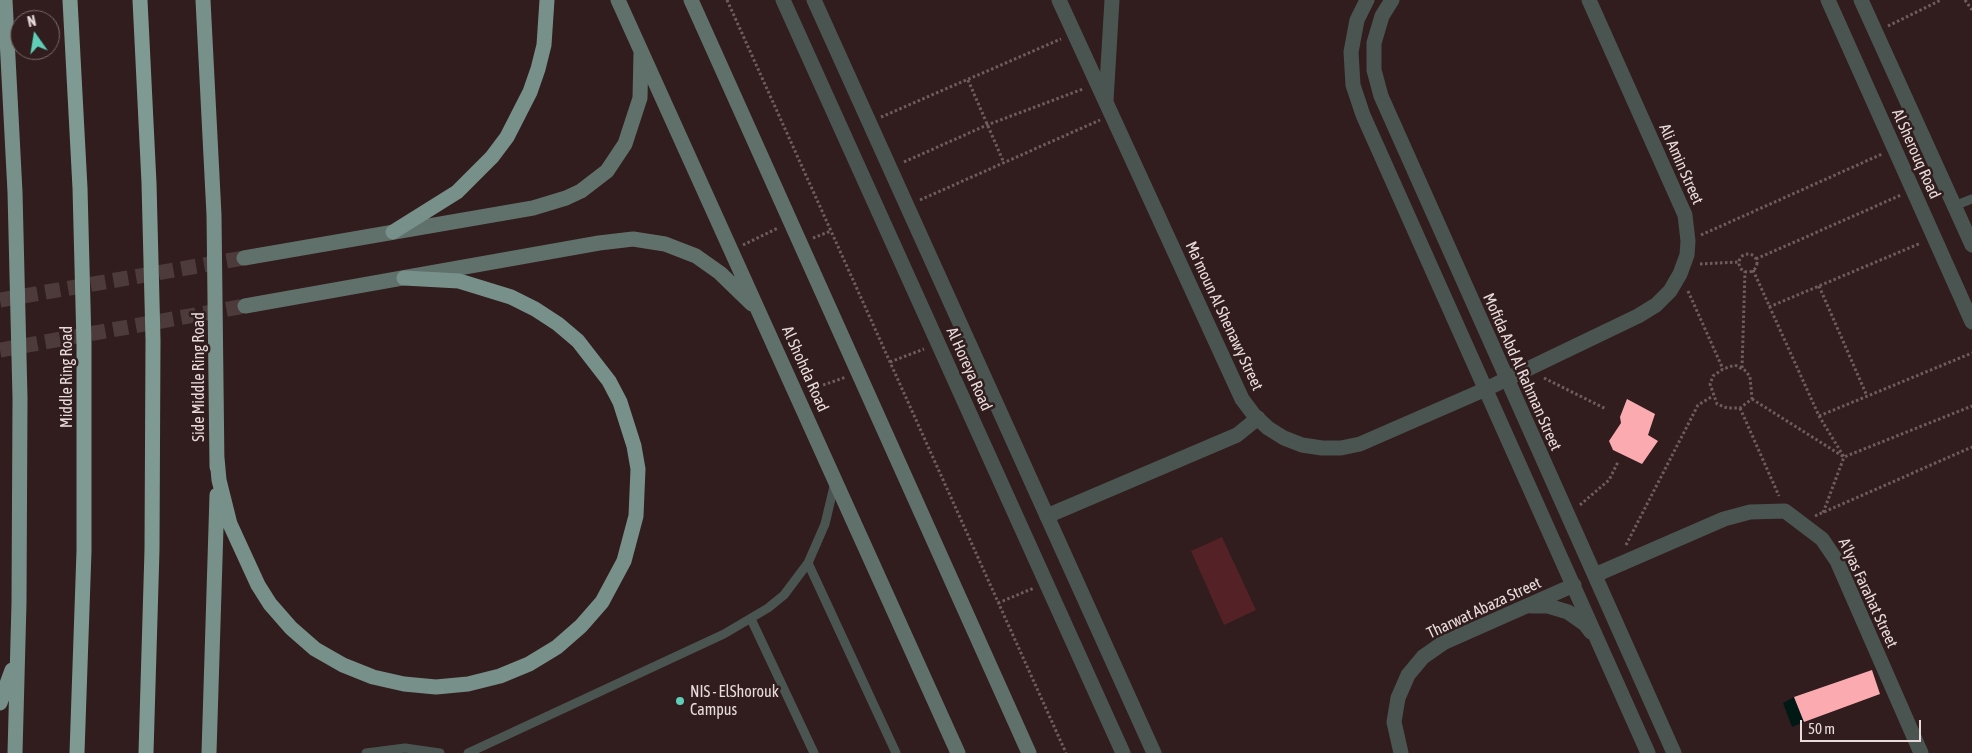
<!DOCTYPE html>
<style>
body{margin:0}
#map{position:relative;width:1972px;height:753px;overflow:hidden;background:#311d1e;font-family:"Asap Condensed",sans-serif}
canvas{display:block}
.north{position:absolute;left:10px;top:10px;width:50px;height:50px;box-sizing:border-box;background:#311d1e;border:1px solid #7b696a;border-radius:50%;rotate:347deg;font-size:14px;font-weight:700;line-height:20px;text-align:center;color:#e9dbdb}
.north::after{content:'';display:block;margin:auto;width:18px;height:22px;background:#5eceb8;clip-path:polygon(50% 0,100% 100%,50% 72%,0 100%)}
.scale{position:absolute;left:1800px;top:720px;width:121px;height:22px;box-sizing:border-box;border:2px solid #e9dbdb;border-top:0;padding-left:6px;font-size:15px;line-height:18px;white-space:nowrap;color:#e9dbdb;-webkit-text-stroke:4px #311d1e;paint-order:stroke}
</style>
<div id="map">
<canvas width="1972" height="753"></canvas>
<div class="north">N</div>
<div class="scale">50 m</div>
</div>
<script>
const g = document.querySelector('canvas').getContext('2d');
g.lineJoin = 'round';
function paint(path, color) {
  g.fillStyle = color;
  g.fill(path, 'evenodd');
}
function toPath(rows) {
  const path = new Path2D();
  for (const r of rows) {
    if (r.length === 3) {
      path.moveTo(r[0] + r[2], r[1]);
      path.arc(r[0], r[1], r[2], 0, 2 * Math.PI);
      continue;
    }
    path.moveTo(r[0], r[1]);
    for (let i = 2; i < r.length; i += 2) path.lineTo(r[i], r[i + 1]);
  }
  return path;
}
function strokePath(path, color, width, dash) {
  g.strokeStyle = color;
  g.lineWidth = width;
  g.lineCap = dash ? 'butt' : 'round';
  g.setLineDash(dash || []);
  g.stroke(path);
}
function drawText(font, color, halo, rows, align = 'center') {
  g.font = font + ' "Asap Condensed",sans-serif';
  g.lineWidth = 5;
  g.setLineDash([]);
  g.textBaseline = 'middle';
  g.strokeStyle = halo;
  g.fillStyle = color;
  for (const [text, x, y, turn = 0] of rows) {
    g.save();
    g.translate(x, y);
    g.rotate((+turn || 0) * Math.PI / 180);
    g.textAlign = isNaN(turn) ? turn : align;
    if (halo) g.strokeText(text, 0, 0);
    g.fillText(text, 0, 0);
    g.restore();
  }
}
paint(toPath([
 [1222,537,1256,610,1224,625,1191,551]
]), '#532126');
paint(toPath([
 [1794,697,1804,722,1792,727,1783,703]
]), '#001914');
paint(toPath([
 [1627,399,1655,414,1648,435,1658,441,1642,464,1613,450,1609,441,1621,423,1620,417],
 [1872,670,1880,694,1804,722,1794,697]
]), '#fbabb0');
strokePath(toPath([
 [0,300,244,258],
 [0,350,245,306]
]), '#4d3a3a', 15, [15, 8]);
strokePath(toPath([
 [727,0,1066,753],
 [1965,0,1972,10],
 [1888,26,1941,0],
 [968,80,1004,163],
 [881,117,1061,39],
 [904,162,987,125,1083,89],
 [920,200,1100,120],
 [1701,235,1882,154],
 [813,238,831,231],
 [743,245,778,228],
 [1748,263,9],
 [1756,259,1901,195],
 [1700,264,1739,262],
 [1753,270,1819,416,1844,457,1823,513],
 [1819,286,1867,396],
 [1688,291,1723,369],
 [1769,307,1921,243],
 [890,362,924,349],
 [1735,365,1746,371,1750,377,1752,399,1740,408,1727,408,1717,404,1710,384,1713,376,1723,369,1735,365],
 [1742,368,1745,271],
 [1544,378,1606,409],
 [809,390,846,377],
 [1752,399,1844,457,1972,406],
 [1740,408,1779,496],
 [1819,416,1972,353],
 [1580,505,1609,480,1618,462],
 [1815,516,1972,447],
 [1626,545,1698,405,1713,396],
 [998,603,1034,588]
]), '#6f5d5e', 3, [2.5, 2.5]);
strokePath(toPath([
 [1954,206,1972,199],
 [808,563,896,753],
 [751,619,814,753],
 [366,753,405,748,440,753],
 [468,753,724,634,768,608,784,595,808,563,825,524,835,482]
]), '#4a5552', 9);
strokePath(toPath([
 [1059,0,1242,399,1254,415,1268,428,1284,438,1302,445,1322,448,1341,448,1360,444,1486,389,1638,316,1656,305,1670,291,1680,274,1687,255,1688,241,1685,215,1589,0],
 [1367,0,1357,20,1351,52,1353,85,1363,115,1648,753],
 [1392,0,1382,16,1374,43,1374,70,1381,96,1674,753],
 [1106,101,1112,0],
 [1047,516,1237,435,1258,418],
 [1595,575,1724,519,1750,512,1785,511,1822,539,1837,561,1921,753],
 [1531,606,1548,606,1568,612,1585,624,1591,632],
 [1401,753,1394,722,1398,698,1408,675,1423,657,1443,643,1574,585]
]), '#4a5552', 15);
strokePath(toPath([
 [783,0,1123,753],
 [814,0,1154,753],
 [1828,0,1972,322],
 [1861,0,1972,245]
]), '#4a5552', 15);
strokePath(toPath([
 [618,0,958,753],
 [691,0,1029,753],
 [244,258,533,208,566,198,581,191,607,171,625,144,640,98,641,53],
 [245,306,599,243,633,239,665,244,696,256,720,273,752,304]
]), '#60716c', 15);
strokePath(toPath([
 [5,0,15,192,20,398,19,603,15,753],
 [203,0,214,215,217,467],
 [393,232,457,192,492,157,507,137,530,92,538,69,544,45,547,0],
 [217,458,219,480,230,524,258,585,270,604,291,628,315,649,343,665,373,677,404,684,436,687,468,684,500,676,529,664,557,647,581,626,602,602,624,561,636,516,638,469,634,446,620,402,609,381,578,341,558,324,535,309,511,297,459,281,404,278],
 [0,703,12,670],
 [209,753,217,495]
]), '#78908a', 15);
strokePath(toPath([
 [70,0,80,188,84,344,84,551,77,753],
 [140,0,149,183,153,340,152,550,146,753]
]), '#7f9a93', 15);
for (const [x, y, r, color] of [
 [680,701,5,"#5eceb8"]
]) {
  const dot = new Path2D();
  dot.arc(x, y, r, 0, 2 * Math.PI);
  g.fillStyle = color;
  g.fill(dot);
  strokePath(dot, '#311d1e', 2);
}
drawText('16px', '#e9dbdb', '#311d1e', [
 ["Al Sherouq Road",1916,154,66],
 ["Ali Amin Street",1681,164,66],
 ["Ma'moun Al Shenawy Street",1224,316,65],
 ["Al Shohda Road",805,369,66],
 ["Al Horeya Road",969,369,66],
 ["Mofida Abd Al Rahman Street",1522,372,66],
 ["Middle Ring Road",67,377,-90],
 ["Side Middle Ring Road",199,377,-90],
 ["A'lyas Farahat Street",1868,593,65],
 ["Tharwat Abaza Street",1484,608,-25]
]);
drawText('16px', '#e9dbdb', '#311d1e', [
 ["NIS - ElShorouk",690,692],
 ["Campus",690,710]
], 'left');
</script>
